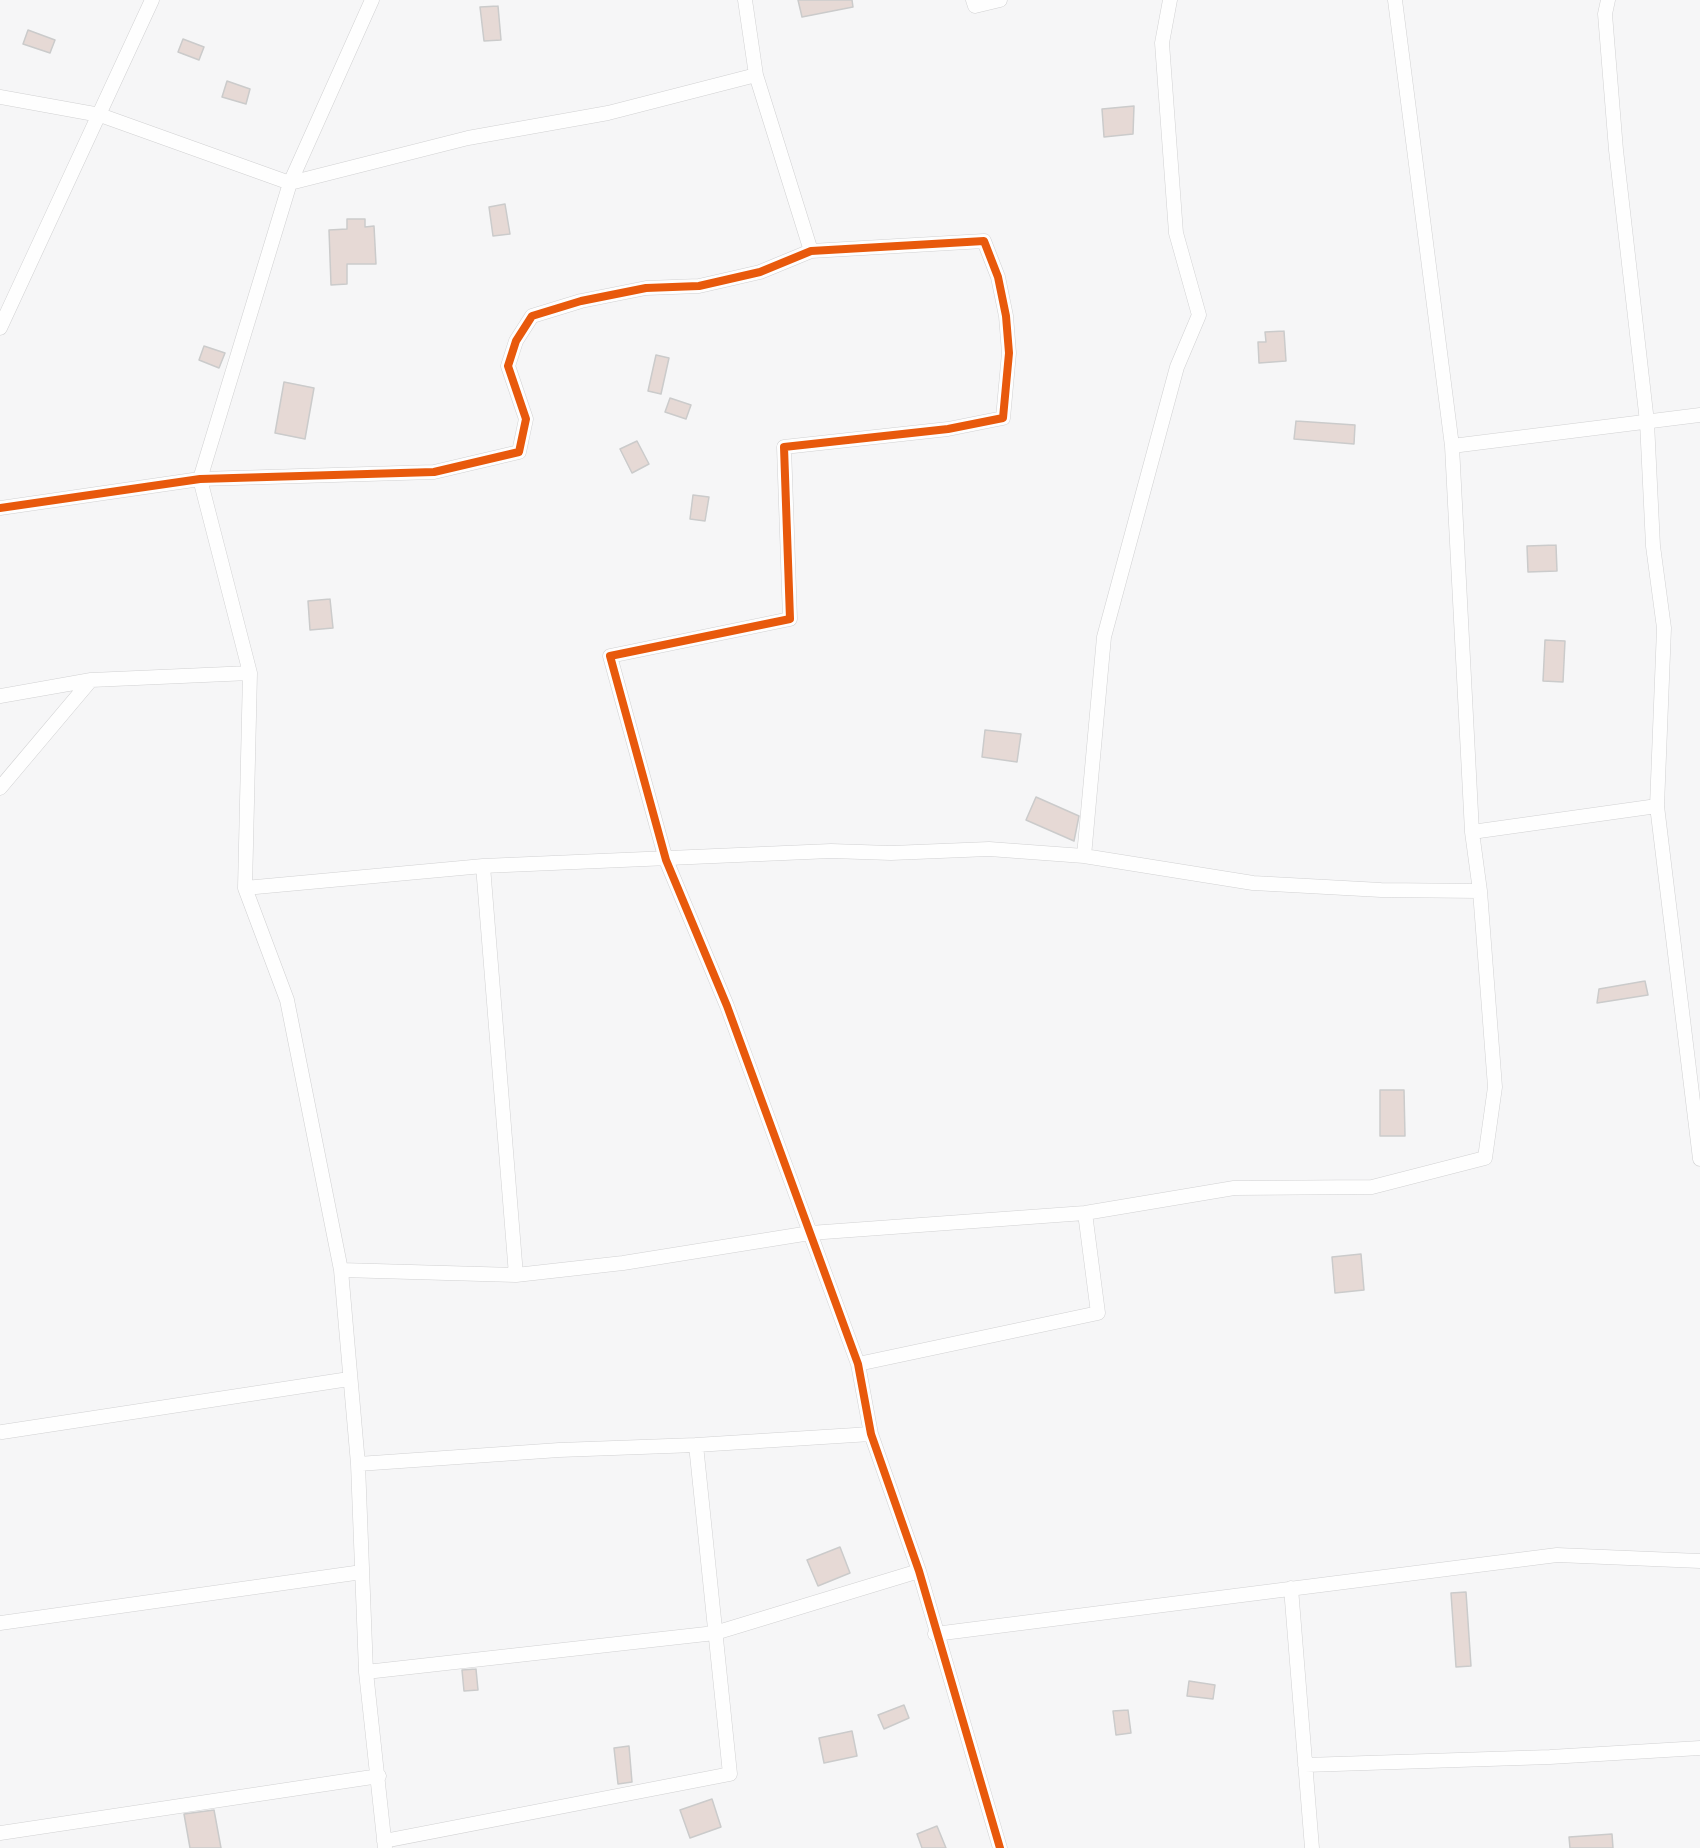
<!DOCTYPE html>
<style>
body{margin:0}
canvas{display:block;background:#f6f6f7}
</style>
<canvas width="1700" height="1848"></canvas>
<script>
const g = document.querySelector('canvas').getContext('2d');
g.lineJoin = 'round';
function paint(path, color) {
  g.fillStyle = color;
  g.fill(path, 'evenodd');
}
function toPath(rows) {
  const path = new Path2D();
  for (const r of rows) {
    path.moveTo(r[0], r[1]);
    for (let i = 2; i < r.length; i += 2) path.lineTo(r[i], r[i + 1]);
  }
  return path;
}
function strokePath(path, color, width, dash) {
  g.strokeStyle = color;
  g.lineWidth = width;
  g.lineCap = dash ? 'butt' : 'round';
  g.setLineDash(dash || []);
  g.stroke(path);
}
const building = toPath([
 [798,0,852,0,853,7,802,17,798,0],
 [498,6,501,40,484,41,480,7,498,6],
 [28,30,55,40,50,53,23,44,28,30],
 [183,39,204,47,199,60,178,52,183,39],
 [227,81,250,89,246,104,222,97,227,81],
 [1134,106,1133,134,1104,137,1102,109,1134,106],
 [505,204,510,234,493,236,489,207,505,204],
 [347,219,365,219,365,227,374,226,376,264,347,264,347,284,331,285,329,230,347,229,347,219],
 [1284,331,1286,361,1259,363,1258,342,1266,342,1265,332,1284,331],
 [204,346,225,353,219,368,199,360,204,346],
 [656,355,669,358,661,394,648,391,656,355],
 [284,382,314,388,305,439,275,433,284,382],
 [670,398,691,405,686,419,665,412,670,398],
 [1296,421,1355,425,1354,444,1294,439,1296,421],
 [637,441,649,464,632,473,620,449,637,441],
 [693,495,709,497,705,521,690,519,693,495],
 [1556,545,1557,571,1528,572,1527,546,1556,545],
 [330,599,333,628,310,630,308,601,330,599],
 [1545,640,1565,641,1563,682,1543,681,1545,640],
 [985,730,1021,734,1017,762,982,757,985,730],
 [1036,797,1079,816,1074,841,1026,820,1036,797],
 [1645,981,1648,995,1597,1003,1599,989,1645,981],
 [1380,1090,1404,1090,1405,1136,1380,1136,1380,1090],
 [1361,1254,1364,1290,1335,1293,1332,1257,1361,1254],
 [840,1547,850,1573,818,1586,807,1560,840,1547],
 [1466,1592,1471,1666,1456,1667,1451,1593,1466,1592],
 [476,1669,478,1690,464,1691,462,1670,476,1669],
 [1189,1681,1215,1685,1213,1699,1187,1696,1189,1681],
 [904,1705,909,1718,884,1729,878,1715,904,1705],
 [1128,1710,1131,1733,1116,1735,1113,1711,1128,1710],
 [852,1731,857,1756,824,1763,819,1738,852,1731],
 [629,1746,632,1782,618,1784,614,1748,629,1746],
 [712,1799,721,1827,690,1838,680,1810,712,1799],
 [214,1810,221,1848,190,1848,184,1814,214,1810],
 [937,1826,946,1848,922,1848,917,1834,937,1826],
 [1612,1834,1613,1848,1570,1848,1569,1837,1612,1834]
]);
paint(building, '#e6d9d5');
strokePath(building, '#cbcbcb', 1.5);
const street = toPath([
 [372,0,290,183,200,479,250,673,245,888,287,1000,341,1270,358,1464,366,1672,385,1848],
 [745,0,756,75],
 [973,0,975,6,1000,0],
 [1395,0,1452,446,1472,832,1480,891],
 [1608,0,1605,14,1616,150,1647,422,1653,546,1664,628,1657,806,1700,1159],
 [0,97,100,115,290,183,468,138,608,113,756,75,811,251],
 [0,328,152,0],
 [1452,446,1700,415],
 [0,508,200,479,434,472,519,452,526,419,508,366,516,341,532,316,581,301,646,288,699,286,760,272,811,251,984,241,998,277,1006,316,1009,353,1003,418,948,429,784,447,790,619,610,656,666,860,727,1006,858,1364,871,1434,919,1571,1000,1848],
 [0,696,91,680,250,673],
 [0,788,91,680],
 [1472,832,1657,806],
 [245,888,483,866,831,851,891,853,989,849,1084,856],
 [341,1270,516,1275,483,866],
 [516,1275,623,1263,810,1233,1085,1213,1234,1188,1372,1187,1485,1158,1495,1087,1480,891,1381,890,1253,883,1084,856,1104,637,1177,367,1199,315,1176,233,1162,43,1170,0],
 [858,1364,1098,1313,1085,1213],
 [2,1432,349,1379],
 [358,1464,559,1450,696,1445,871,1434],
 [1291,1588,1312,1848],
 [0,1623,362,1572],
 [935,1634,1557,1555,1700,1561],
 [366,1672,715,1633,919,1571],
 [1305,1765,1550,1757,1700,1748],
 [0,1833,379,1776],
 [384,1841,730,1774,696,1445]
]);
strokePath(street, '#d1d1d2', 15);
strokePath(street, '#fefefe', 14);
strokePath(toPath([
 [0,508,200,479,434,472,519,452,526,419,508,366,516,341,532,316,581,301,646,288,699,286,760,272,811,251,984,241,998,277,1006,316,1009,353,1003,418,948,429,784,447,790,619,610,656,666,860,727,1006,858,1364,871,1434,919,1571,1000,1848]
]), '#e8590c', 8);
</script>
